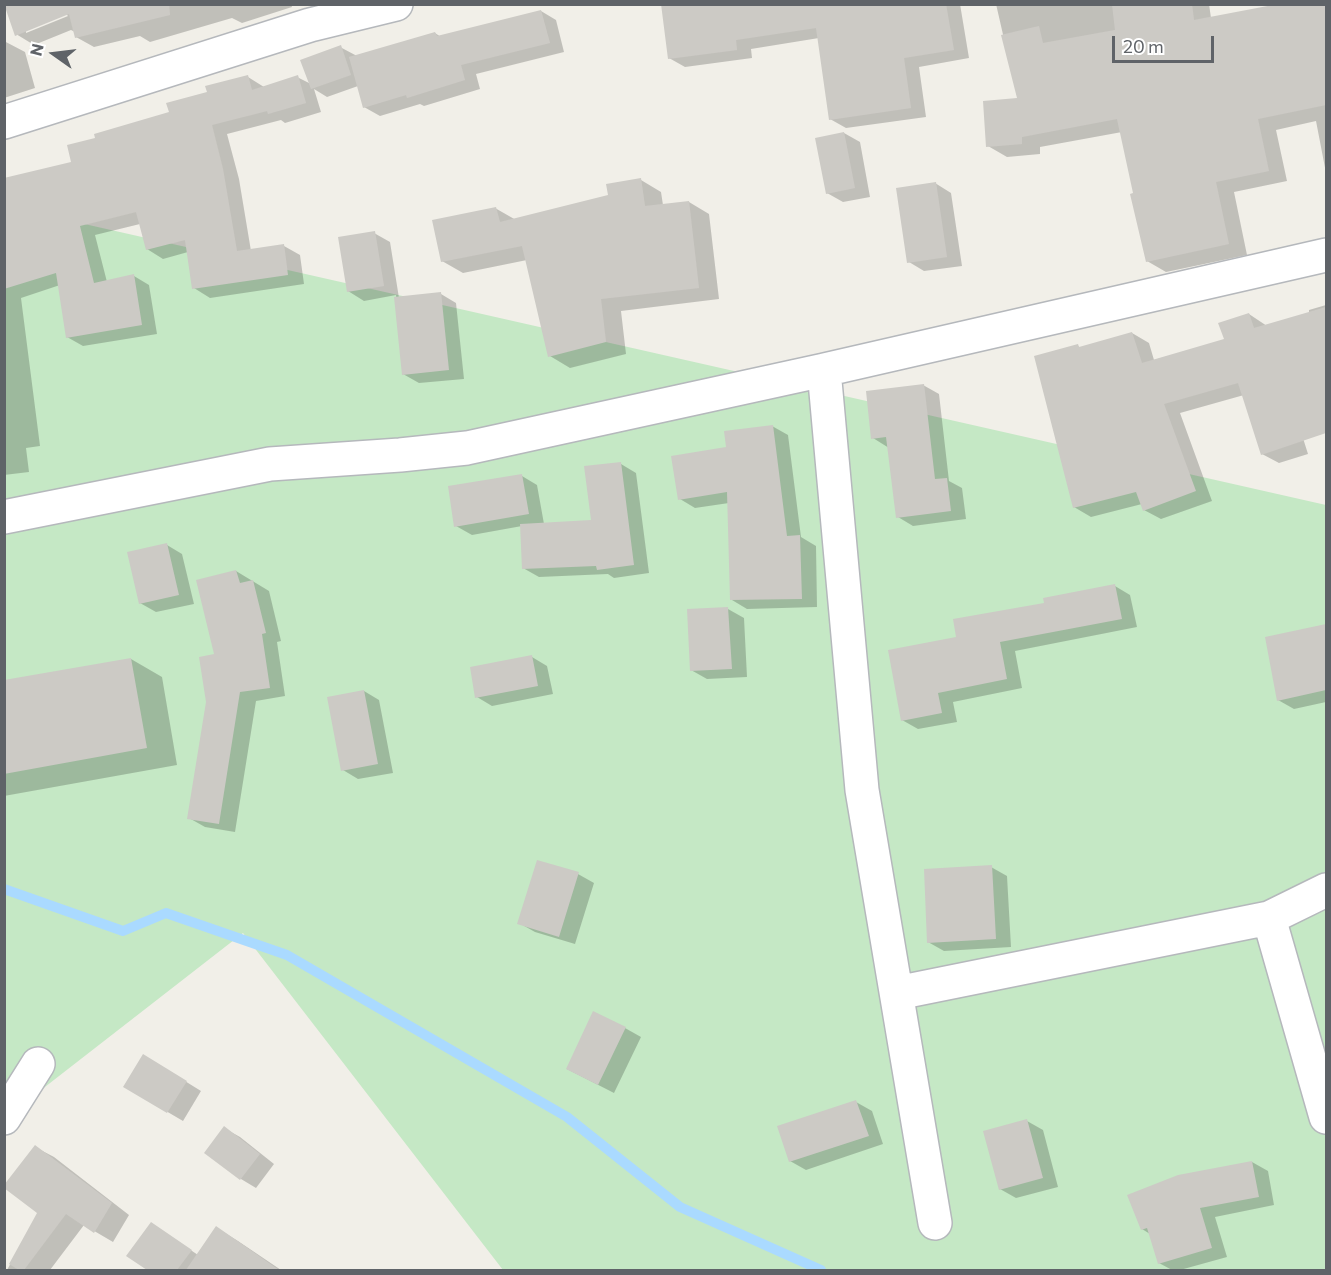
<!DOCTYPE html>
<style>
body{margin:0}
#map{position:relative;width:1331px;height:1275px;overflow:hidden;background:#f1efe8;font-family:Commissioner,sans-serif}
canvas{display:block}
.frame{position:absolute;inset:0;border:6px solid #5f6368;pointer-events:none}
.north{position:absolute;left:24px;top:24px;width:60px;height:60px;-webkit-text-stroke:4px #fff;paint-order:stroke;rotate:284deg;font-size:16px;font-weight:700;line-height:24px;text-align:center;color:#5f6368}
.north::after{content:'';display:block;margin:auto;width:21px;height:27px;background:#5f6368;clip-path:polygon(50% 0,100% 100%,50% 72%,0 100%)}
.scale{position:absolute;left:1112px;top:36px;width:102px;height:27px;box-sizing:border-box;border:3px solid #5f6368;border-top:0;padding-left:8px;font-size:18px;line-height:21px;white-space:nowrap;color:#5f6368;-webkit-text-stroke:4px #fff;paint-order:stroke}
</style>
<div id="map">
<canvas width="1331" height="1275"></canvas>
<div class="frame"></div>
<div class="north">N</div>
<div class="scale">20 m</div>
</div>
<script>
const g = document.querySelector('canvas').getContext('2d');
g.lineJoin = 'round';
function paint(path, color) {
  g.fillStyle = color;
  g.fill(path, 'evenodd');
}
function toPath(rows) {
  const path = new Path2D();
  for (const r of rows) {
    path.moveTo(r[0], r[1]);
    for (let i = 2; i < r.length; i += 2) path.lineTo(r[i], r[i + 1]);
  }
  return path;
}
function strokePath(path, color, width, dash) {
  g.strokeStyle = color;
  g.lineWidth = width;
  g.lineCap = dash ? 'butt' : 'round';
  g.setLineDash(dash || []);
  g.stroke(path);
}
paint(toPath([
 [5,206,1326,505,1326,1270,503,1270,243,933,5,1118]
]), '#c5e8c5');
paint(toPath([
 [5,4,291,4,292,7,242,23,232,18,150,42,140,36,94,47,76,37,75,32,71,30,34,45,16,34],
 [66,14,68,16,26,33,26,29],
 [662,4,960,4,969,58,919,67,926,117,846,128,830,119,819,38,751,49,752,58,685,67,669,58],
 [996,4,1209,4,1211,18,1286,4,1326,4,1326,173,1316,121,1276,130,1287,181,1234,192,1247,255,1166,272,1147,261,1122,132,1040,147,1040,154,1007,157,988,146,1018,100],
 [541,11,556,20,564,52,476,74,480,89,424,106,420,104,380,116,364,107,358,86,327,97,314,89,321,112,285,123,281,120,227,134,239,179,251,251,284,246,300,255,304,284,210,298,194,288,188,252,163,259,147,249,140,224,95,235,107,282,134,276,149,285,157,334,83,346,67,337,60,285,21,298,40,446,26,448,29,472,4,475,4,179,73,163,96,139,170,113,209,93,248,77,264,87,297,77,311,84,340,47,357,56,435,33,441,37],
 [4,41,25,52,35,88,4,98],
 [844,133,860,142,870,197,843,202,827,193],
 [641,180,661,192,663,205,689,202,709,214,719,299,621,311,626,354,570,368,550,356,527,260,463,273,442,261,495,208,516,220,609,196],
 [935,183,951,193,962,266,924,271,909,262],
 [374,233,390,242,399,298,441,294,456,303,464,379,419,383,403,374,396,295,364,301,348,291],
 [1326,305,1326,410,1297,419,1308,454,1279,463,1262,454,1244,395,1180,413,1212,501,1161,519,1144,510,1142,504,1091,517,1074,507,1078,346,1081,348,1132,333,1149,343,1154,360,1225,340,1249,314,1267,326,1309,313,1309,310],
 [923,385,939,394,949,481,962,488,966,519,913,526,898,517,889,448,873,438],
 [772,426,788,435,801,537,816,546,817,607,747,609,732,600,729,503,695,508,680,499,728,448],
 [621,464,636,473,649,573,614,578,608,574,539,577,523,568,522,526,472,535,456,526,522,476,537,485,544,524,593,522],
 [167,545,182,554,194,604,156,612,140,603],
 [236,571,269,591,281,641,277,642,285,696,256,701,235,832,205,827,189,818,216,655],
 [1115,586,1130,595,1137,627,1015,651,1022,688,953,702,957,722,918,729,902,720,958,638,1045,604],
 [728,609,744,618,747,677,707,679,691,670,688,611],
 [1326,625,1326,702,1294,709,1278,700,1266,638],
 [532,657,547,666,553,694,492,706,477,697],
 [131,659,162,677,177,765,4,796,4,682],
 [364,691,379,700,393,773,358,779,343,770],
 [991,867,1007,876,1011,947,944,951,928,942],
 [578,874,594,883,575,944,535,932,519,923],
 [625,1028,641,1037,614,1093,567,1069],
 [159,1065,201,1091,183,1121,125,1087],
 [856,1102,872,1111,883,1144,806,1170,790,1161],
 [1027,1121,1043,1130,1058,1187,1016,1198,1000,1189],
 [224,1128,240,1137,274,1164,256,1188,241,1179],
 [35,1147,54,1157,129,1215,113,1242,84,1225,50,1270,7,1270,39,1212],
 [1252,1162,1268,1171,1274,1205,1215,1217,1227,1257,1180,1270,1172,1270,1159,1263,1150,1234,1142,1229],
 [152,1224,198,1255,217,1228,238,1241,281,1270,207,1270,202,1267,199,1270,149,1270,128,1255]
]), '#0003');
strokePath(toPath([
 [4,889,123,931,166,913,287,955,567,1117,680,1207,821,1270]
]), '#aadaff', 10);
paint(toPath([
 [4,4,169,4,170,15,75,38,69,14,15,36],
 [661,4,946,4,954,50,904,58,911,108,829,120,816,28,736,40,737,50,668,59],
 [1112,4,1192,4,1194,20,1278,4,1326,4,1326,105,1258,119,1269,171,1216,182,1229,244,1146,262,1130,194,1133,193,1117,119,1022,137,1022,144,986,147,983,101,1017,98,1001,35,1039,26,1043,43,1115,30],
 [541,10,550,43,461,65,465,80,407,98,406,95,363,108,349,57,435,32,437,36],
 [341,45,351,75,311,89,300,60],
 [248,75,252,90,298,75,306,103,268,114,267,111,212,125,223,169,237,251,284,244,288,275,192,289,185,240,146,250,136,212,80,226,94,283,134,274,142,325,66,338,56,273,4,289,4,178,71,162,67,145,95,138,94,134,169,112,166,103,207,92,205,86],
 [844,132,855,188,826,194,815,138],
 [641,178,645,206,689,201,699,288,601,299,606,342,548,357,522,246,441,262,432,220,496,207,500,222,608,195,606,184],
 [936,182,947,257,907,263,896,188],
 [375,231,384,286,347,292,338,237],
 [441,292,449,370,402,375,394,297],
 [1326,307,1326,433,1261,455,1238,383,1164,404,1196,491,1143,511,1136,492,1073,508,1034,356,1078,344,1079,347,1132,332,1142,363,1224,339,1218,323,1249,313,1254,328],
 [924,384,935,479,947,478,951,511,896,518,886,437,871,439,866,391],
 [773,425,787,536,800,535,802,599,730,600,727,492,678,500,671,456,726,447,724,431],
 [621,462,634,565,597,570,596,566,522,569,520,524,591,520,584,466],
 [522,474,529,514,454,527,448,486],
 [167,543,179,595,139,604,127,552],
 [236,570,240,583,253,580,266,633,262,634,270,688,240,692,219,824,187,819,206,702,199,657,214,654,196,580],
 [1115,584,1122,619,1000,642,1007,679,938,693,942,713,901,721,888,650,956,637,953,619,1044,603,1043,598],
 [728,607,732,669,690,671,687,609],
 [1326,624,1326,690,1277,701,1265,637],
 [532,655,538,686,475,698,470,667],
 [131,658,147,748,4,774,4,680],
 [364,690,378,764,341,771,327,697],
 [537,860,579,872,559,937,517,924],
 [992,865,996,939,927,943,924,869],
 [593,1011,626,1027,598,1085,566,1069],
 [143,1054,187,1081,167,1113,123,1087],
 [856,1100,869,1136,789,1162,777,1126],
 [1027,1119,1043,1178,999,1190,983,1131],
 [224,1126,260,1154,240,1180,204,1153],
 [35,1145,112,1203,94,1233,66,1214,24,1270,19,1270,9,1264,37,1213,4,1188,4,1185],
 [1252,1161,1259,1197,1200,1208,1212,1248,1158,1264,1147,1228,1141,1230,1127,1195,1178,1175],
 [151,1222,192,1250,177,1270,147,1270,126,1256],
 [216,1226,279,1270,186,1270]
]), '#cccac5');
const minor = toPath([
 [4,122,310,25,396,4],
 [4,517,270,464,400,455,467,448,824,370],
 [1269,918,1326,1117],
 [897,993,1269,918,1326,890],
 [4,1118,38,1064],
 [935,1223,862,790,824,370,1326,255]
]);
strokePath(minor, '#b5b8bc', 36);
strokePath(minor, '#fff', 33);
</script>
